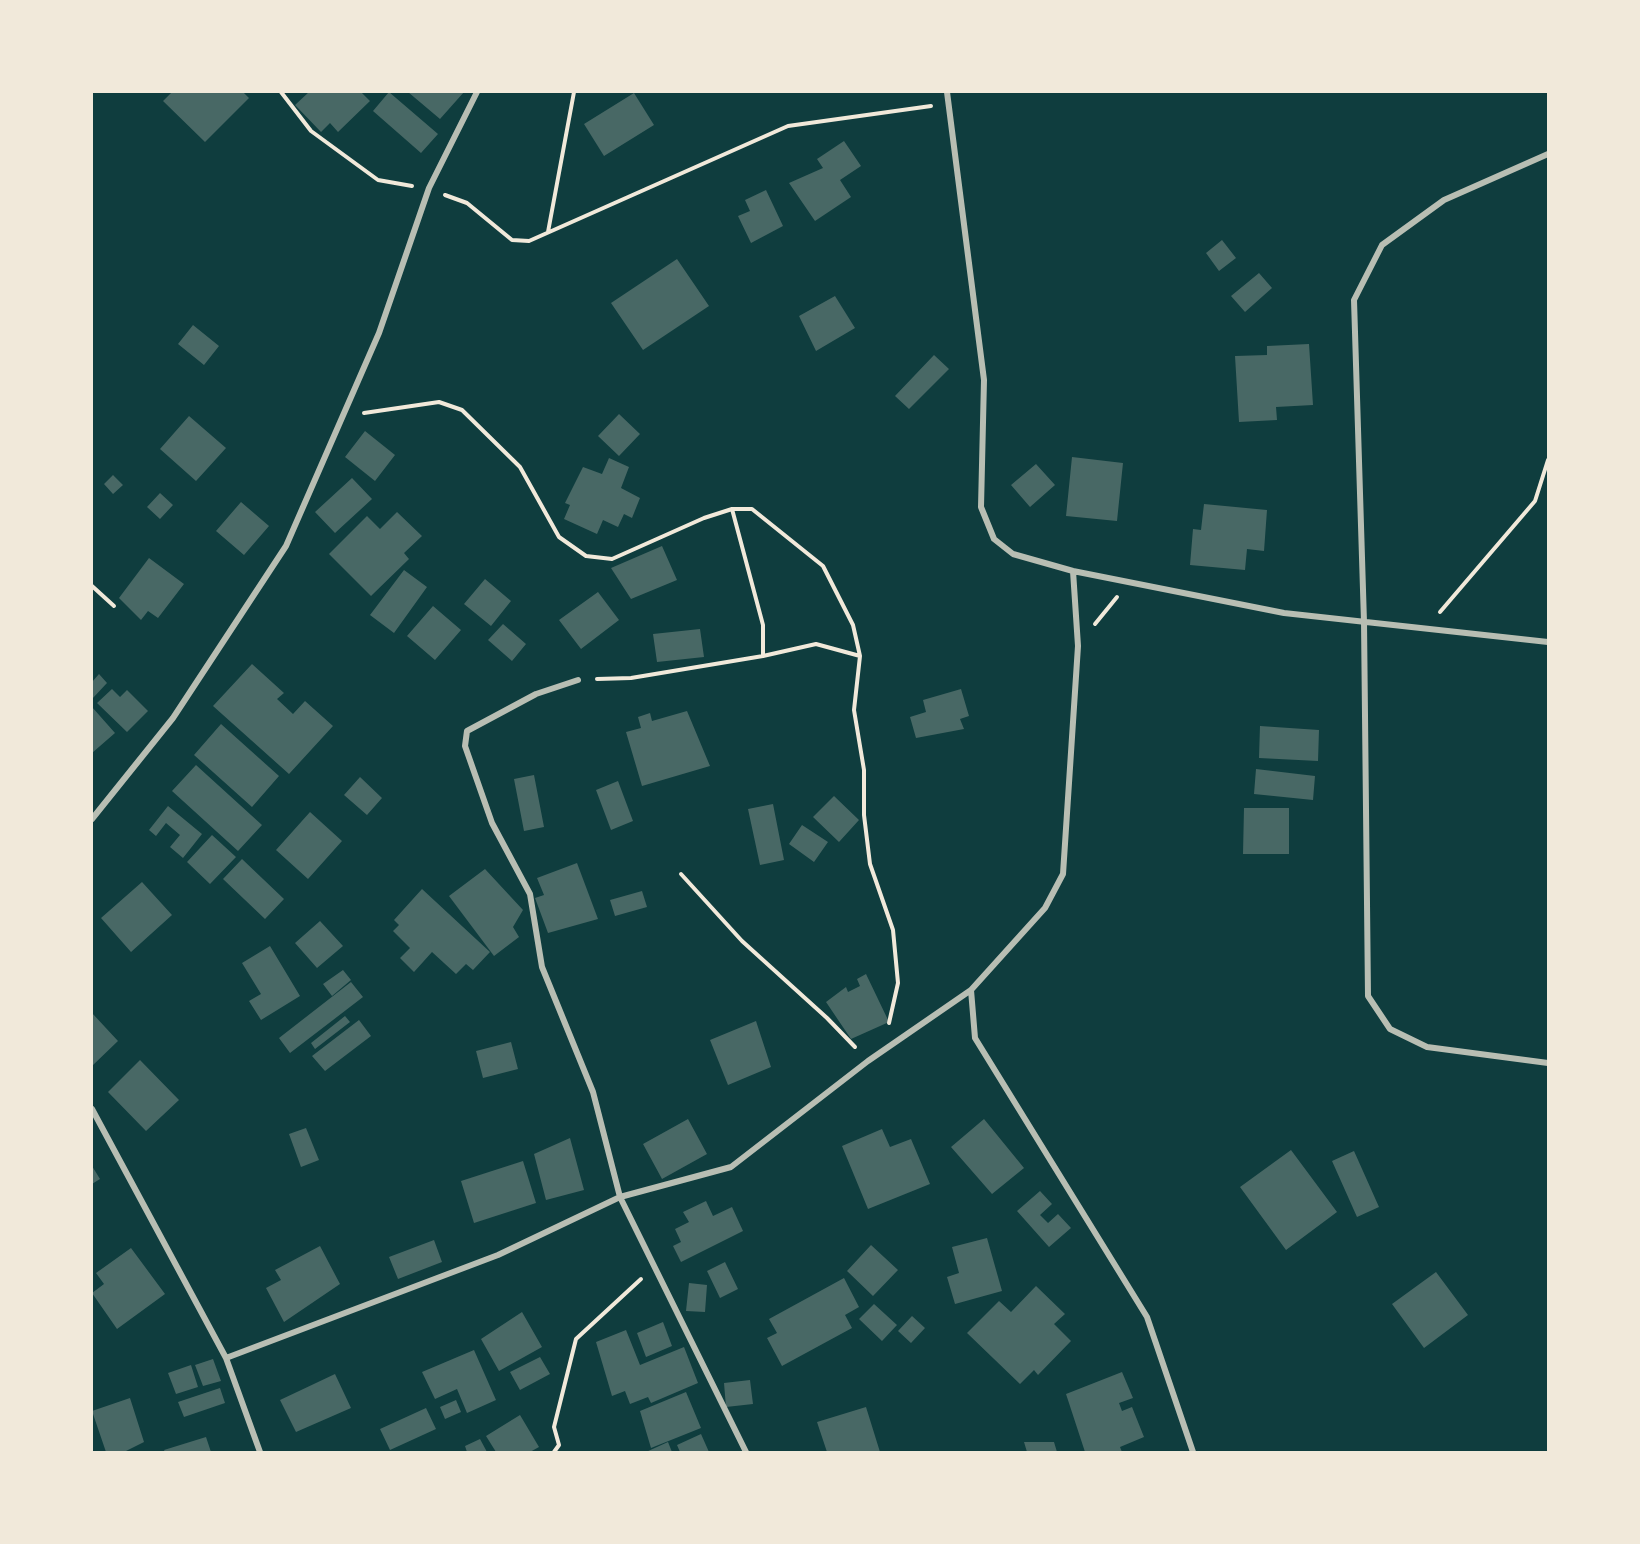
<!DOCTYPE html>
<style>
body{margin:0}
#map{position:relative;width:1640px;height:1544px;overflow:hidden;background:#0f3d3e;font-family:"Open Sans",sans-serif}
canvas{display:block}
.frame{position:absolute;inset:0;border:93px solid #f1e9da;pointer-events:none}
</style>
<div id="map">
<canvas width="1640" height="1544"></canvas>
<div class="frame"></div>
</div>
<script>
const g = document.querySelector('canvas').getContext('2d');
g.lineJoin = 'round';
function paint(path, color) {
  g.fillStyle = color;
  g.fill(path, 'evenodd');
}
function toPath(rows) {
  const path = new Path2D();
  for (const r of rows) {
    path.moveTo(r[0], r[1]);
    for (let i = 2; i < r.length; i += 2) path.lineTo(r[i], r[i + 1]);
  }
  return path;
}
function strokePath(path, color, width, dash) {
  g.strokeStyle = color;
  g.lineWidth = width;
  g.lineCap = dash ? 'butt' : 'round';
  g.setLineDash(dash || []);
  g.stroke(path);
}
paint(toPath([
 [172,92,243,92,249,98,205,142,163,101],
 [309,92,361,92,370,101,338,132,330,123,321,132,295,105],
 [389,92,438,134,421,153,373,111],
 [408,92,464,92,440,119],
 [634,93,654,125,604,156,584,124],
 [844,141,861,166,840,180,851,197,815,221,789,183,823,168,817,159],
 [766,190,783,226,751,243,738,216,750,211,745,200],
 [1222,240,1236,258,1219,271,1206,253],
 [677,259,709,306,643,350,611,303],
 [1259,273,1272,288,1245,312,1231,296],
 [835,296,855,328,816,351,799,316],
 [193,325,219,346,204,365,178,344],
 [1309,344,1313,405,1276,407,1277,420,1239,422,1235,356,1267,355,1267,346],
 [934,355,949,369,909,409,895,396],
 [619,414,640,434,619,456,598,436],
 [189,416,226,448,196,481,160,449],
 [365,431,395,455,375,481,345,457],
 [1072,457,1123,463,1117,521,1066,516],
 [609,458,629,467,621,488,640,498,632,518,624,514,618,527,603,520,597,534,564,519,570,505,565,503,583,467,602,474],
 [1036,464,1055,485,1030,507,1011,485],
 [113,475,123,485,113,494,104,484],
 [352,478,372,499,335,533,315,512],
 [160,493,173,505,160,519,147,507],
 [241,502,269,526,244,555,216,531],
 [1204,504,1267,510,1264,551,1247,549,1245,570,1190,565,1193,529,1201,530],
 [397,512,422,536,404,553,409,559,371,596,329,554,367,516,380,529],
 [662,546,677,580,631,599,611,568],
 [149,558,184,584,158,618,148,611,141,620,119,598],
 [404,570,427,587,394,633,370,615],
 [485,579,511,601,491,626,464,604],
 [598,592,619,620,581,649,559,620],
 [433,606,461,630,435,660,407,636],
 [503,624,526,644,512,661,488,640],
 [700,629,704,657,657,662,653,634],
 [252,664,284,693,277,699,293,714,305,701,333,726,289,774,213,706],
 [99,674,107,683,92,699,92,682],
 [112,689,120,697,127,690,148,711,127,732,97,703],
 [961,689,969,716,960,719,964,729,916,738,910,717,926,712,923,700],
 [92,707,115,733,92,753],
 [687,711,710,766,642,786,626,732,641,728,638,717,650,713,652,721],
 [221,724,279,776,252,807,194,755],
 [1260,726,1319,730,1318,761,1259,758],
 [196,765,262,825,238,851,172,791],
 [1256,769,1315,776,1313,800,1254,794],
 [534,775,544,827,524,831,514,779],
 [360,777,382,798,367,815,344,795],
 [618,781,633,821,611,830,596,790],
 [834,796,859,820,839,842,813,817],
 [773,804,784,860,760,865,748,809],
 [168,806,202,834,183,858,170,847,180,835,166,823,156,836,149,830],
 [1244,808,1289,808,1289,854,1243,854],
 [310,812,342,841,308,879,276,850],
 [802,825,828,842,814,862,789,844],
 [212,835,236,857,210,884,187,862],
 [242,859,284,899,265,919,223,879],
 [577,863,598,919,548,933,535,898,544,895,537,878],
 [485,869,523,910,513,927,519,937,494,956,449,896],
 [142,882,172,915,131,952,101,918],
 [422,889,490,952,473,970,466,964,456,974,432,952,414,972,400,958,410,948,393,931,399,925,394,920],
 [642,891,647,907,615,916,610,900],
 [320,921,343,946,317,968,295,943],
 [270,946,300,996,261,1020,249,1001,261,994,242,963],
 [343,970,351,980,332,996,323,984],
 [866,974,889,1022,851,1039,826,1002,846,987,848,992,860,986,857,979],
 [351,982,363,997,290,1053,279,1038],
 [92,1013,118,1041,92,1066],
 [345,1016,350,1022,315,1049,311,1043],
 [359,1020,371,1036,325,1071,312,1056],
 [756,1021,771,1067,728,1085,710,1040],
 [511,1042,518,1069,483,1078,476,1051],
 [140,1060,179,1100,146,1131,108,1092],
 [688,1119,707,1154,662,1179,643,1144],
 [984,1119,1024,1168,992,1194,951,1147],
 [306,1128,319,1160,301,1167,289,1134],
 [882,1129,890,1147,911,1139,930,1184,868,1209,842,1146],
 [570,1138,584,1190,546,1200,534,1154],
 [1291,1150,1337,1212,1286,1250,1240,1187],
 [1354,1151,1379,1207,1357,1217,1332,1161],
 [523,1161,536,1203,474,1223,461,1181],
 [92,1166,100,1179,92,1184],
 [1040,1191,1052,1204,1040,1215,1048,1223,1058,1214,1071,1228,1049,1247,1017,1211],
 [706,1201,713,1216,732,1207,743,1231,681,1262,673,1246,681,1242,675,1229,689,1222,683,1212],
 [987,1238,1002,1291,955,1304,947,1277,959,1273,952,1247],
 [434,1240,442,1262,398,1279,389,1257],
 [871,1245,898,1270,873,1296,847,1271],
 [320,1246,340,1284,284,1322,266,1288,281,1280,275,1270],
 [131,1248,165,1294,117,1329,92,1293,104,1284,96,1273],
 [725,1262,738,1289,720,1298,707,1271],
 [1436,1272,1468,1315,1424,1348,1392,1304],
 [844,1278,859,1307,845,1315,852,1328,782,1366,767,1338,777,1333,769,1319],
 [689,1283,707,1285,705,1312,686,1311],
 [1036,1286,1065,1314,1054,1324,1071,1341,1038,1375,1034,1370,1020,1384,967,1333,999,1301,1011,1312],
 [874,1304,897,1325,882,1341,859,1319],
 [522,1312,542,1347,499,1371,481,1339],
 [912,1316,925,1328,911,1343,898,1331],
 [663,1322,672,1346,646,1357,637,1333],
 [626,1330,640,1365,684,1347,698,1383,651,1403,648,1397,630,1404,625,1391,612,1396,596,1342],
 [474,1350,496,1400,467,1413,457,1389,435,1399,422,1372],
 [540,1357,550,1374,520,1390,510,1372],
 [213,1359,221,1381,203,1386,195,1365],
 [191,1365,198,1387,176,1394,168,1373],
 [1122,1372,1133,1398,1119,1403,1122,1411,1132,1407,1144,1437,1120,1447,1122,1452,1085,1452,1066,1394],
 [335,1374,351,1408,296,1432,280,1400],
 [750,1380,753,1404,726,1407,724,1383],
 [220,1388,225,1403,184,1417,178,1402],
 [686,1392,701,1428,651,1448,640,1411],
 [130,1398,144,1442,124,1452,106,1452,92,1411],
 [456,1400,461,1412,445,1419,440,1407],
 [866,1407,880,1452,827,1452,817,1422],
 [426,1408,436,1429,390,1450,380,1429],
 [520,1415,539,1447,530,1452,496,1452,486,1436],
 [701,1434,709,1452,680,1452,677,1445],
 [206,1437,211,1452,165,1452,164,1450],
 [480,1439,487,1452,467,1452,465,1446],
 [668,1442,672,1452,646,1452],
 [1024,1442,1054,1442,1057,1452,1027,1452]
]), '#486865');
strokePath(toPath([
 [281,92,311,131,378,180,412,186],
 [445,195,467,203,512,240,529,241,788,126,931,106],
 [548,232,574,92],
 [364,413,439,402,462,410,520,467,559,537,586,556,612,559,704,518,732,509,752,509,823,566,853,625,860,656,854,710,864,770,864,815,870,864,893,930,898,983,889,1023],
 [732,509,763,625,763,656],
 [92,586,114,606],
 [1440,612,1535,501,1548,460],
 [1095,624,1117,597],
 [597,679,631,678,763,656,816,644,860,656],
 [681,874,742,941,827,1018,855,1047],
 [554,1452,559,1445,554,1427,576,1339,641,1279]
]), '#f1e9da', 4);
strokePath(toPath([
 [947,92,984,380,981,507,994,539,1013,554,1073,571,1284,613,1548,642],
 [1548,154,1444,200,1382,245,1354,300,1364,622,1368,996,1390,1029,1427,1047,1548,1063],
 [578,680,536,694,467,731,465,746,492,823,530,894,542,967,593,1092,620,1197,746,1452],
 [92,819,173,718,286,546,379,333,429,188,477,92],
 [971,990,975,1038,1147,1317,1193,1452],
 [92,1109,226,1358,260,1452],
 [226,1358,498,1255,620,1197,731,1167,868,1061,971,990,1045,908,1063,874,1078,646,1073,571]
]), '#b8beb3', 6);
</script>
